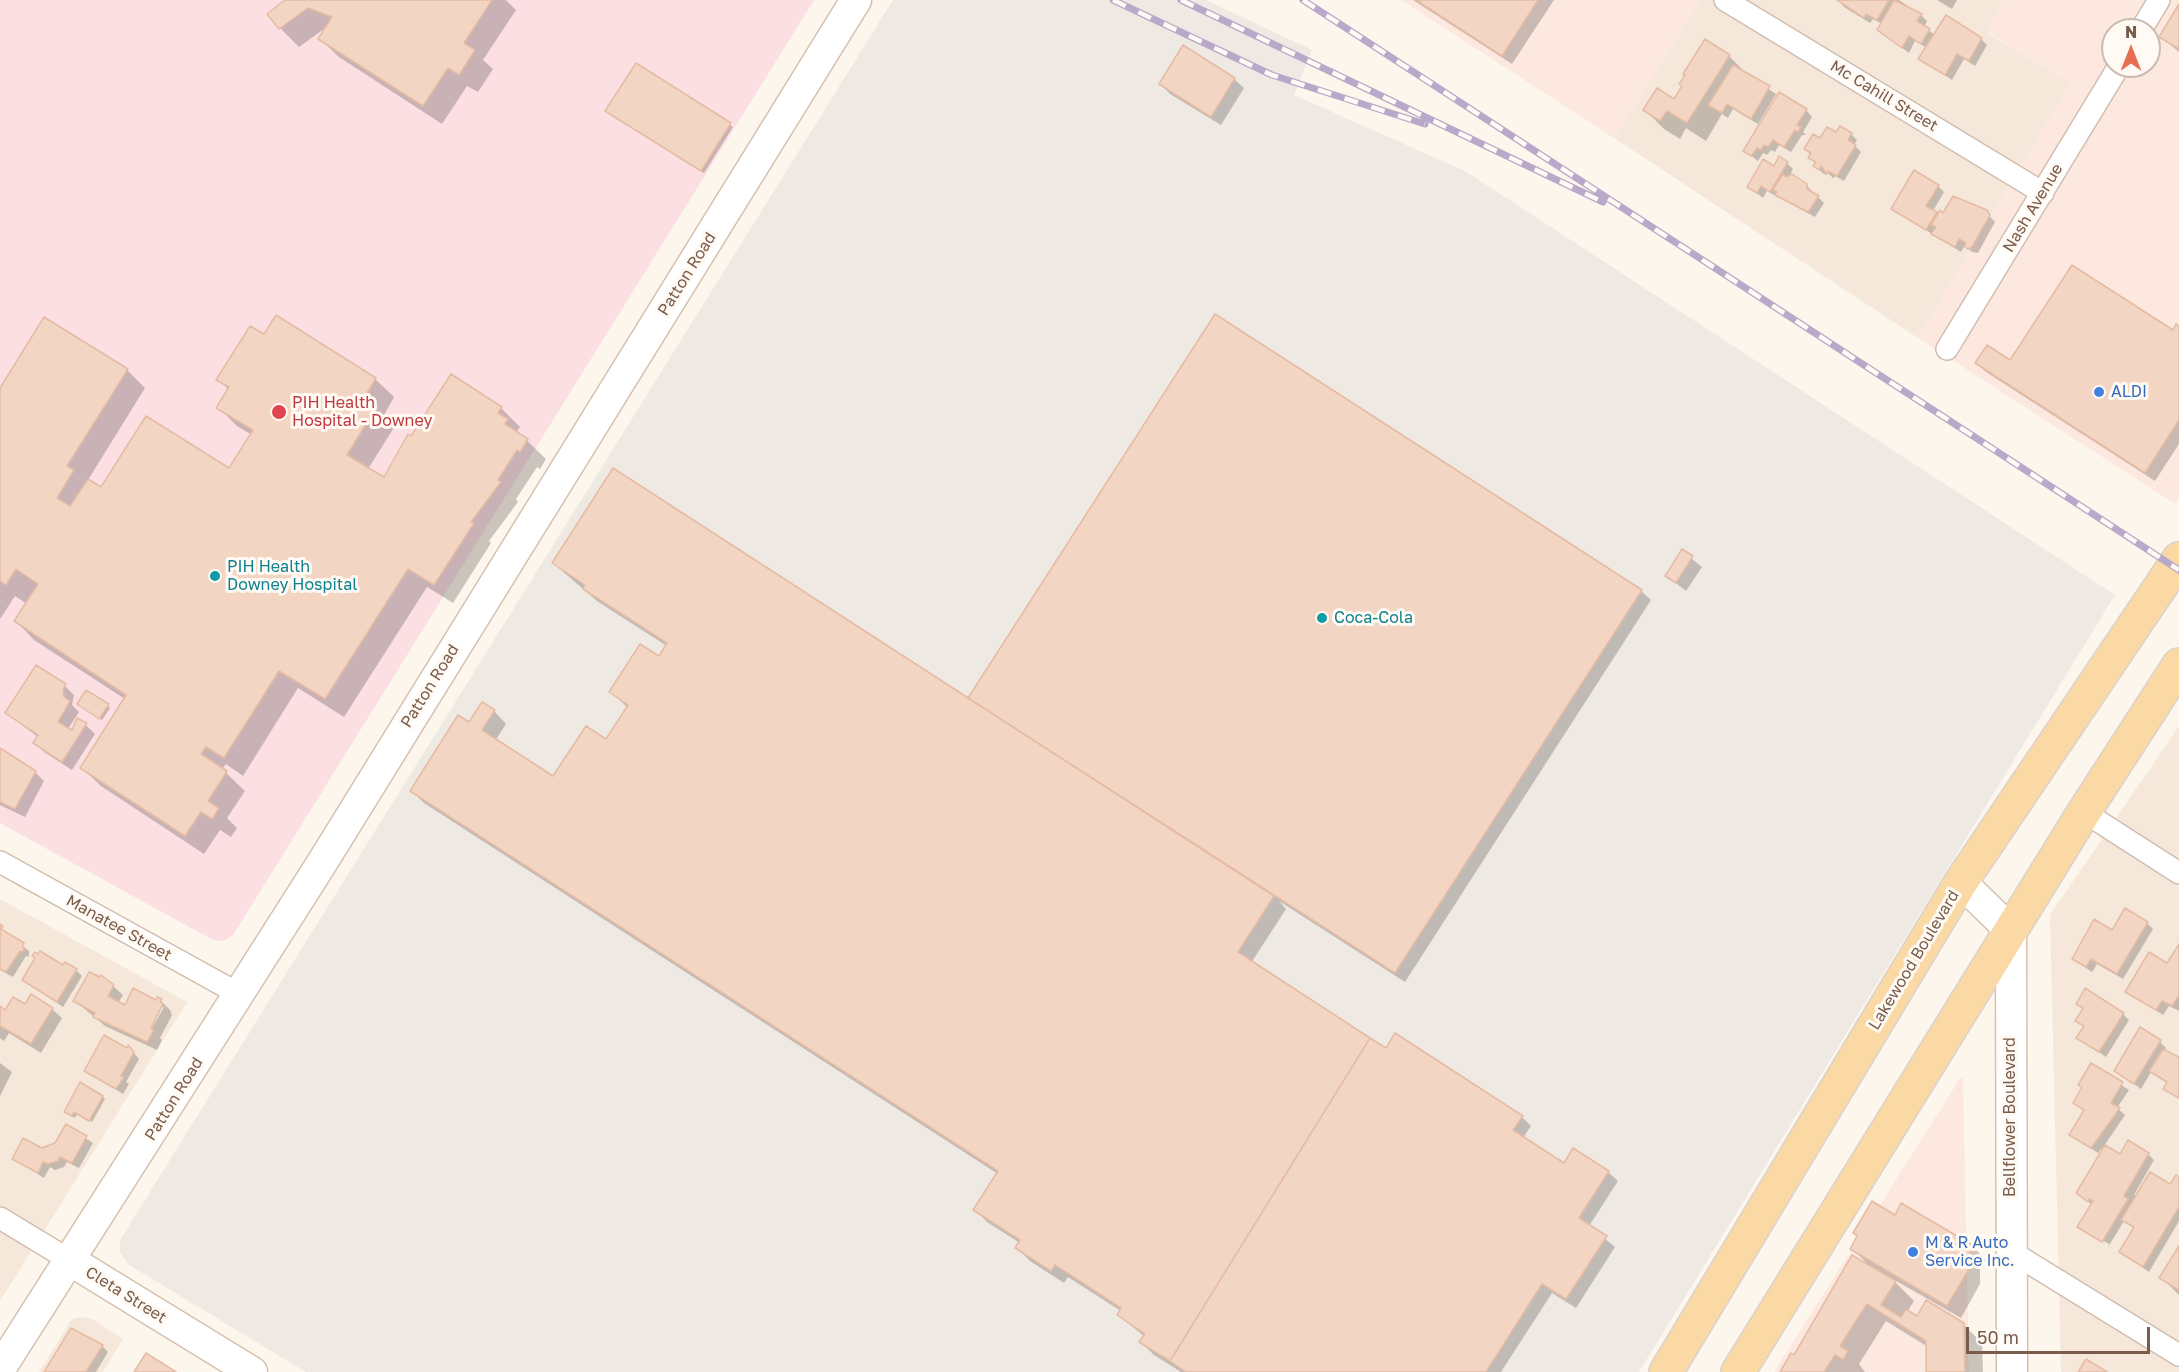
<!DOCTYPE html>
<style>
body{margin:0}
#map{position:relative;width:2179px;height:1372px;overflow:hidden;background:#fdf6ec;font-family:"Golos Text",sans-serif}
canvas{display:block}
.north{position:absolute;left:2101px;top:18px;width:60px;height:60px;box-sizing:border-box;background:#fffaf3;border:2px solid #cabbb1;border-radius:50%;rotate:0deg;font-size:16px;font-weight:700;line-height:24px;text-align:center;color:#7a5c4d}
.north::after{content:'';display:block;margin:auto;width:21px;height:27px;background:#e76f51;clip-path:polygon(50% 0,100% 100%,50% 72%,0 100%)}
.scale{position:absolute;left:1966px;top:1327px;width:184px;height:27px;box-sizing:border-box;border:3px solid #7a5c4d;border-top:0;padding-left:8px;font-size:18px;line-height:21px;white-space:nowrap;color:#7a5c4d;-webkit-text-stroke:4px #fffaf3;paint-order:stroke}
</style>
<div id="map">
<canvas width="2179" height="1372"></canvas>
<div class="north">N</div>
<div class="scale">50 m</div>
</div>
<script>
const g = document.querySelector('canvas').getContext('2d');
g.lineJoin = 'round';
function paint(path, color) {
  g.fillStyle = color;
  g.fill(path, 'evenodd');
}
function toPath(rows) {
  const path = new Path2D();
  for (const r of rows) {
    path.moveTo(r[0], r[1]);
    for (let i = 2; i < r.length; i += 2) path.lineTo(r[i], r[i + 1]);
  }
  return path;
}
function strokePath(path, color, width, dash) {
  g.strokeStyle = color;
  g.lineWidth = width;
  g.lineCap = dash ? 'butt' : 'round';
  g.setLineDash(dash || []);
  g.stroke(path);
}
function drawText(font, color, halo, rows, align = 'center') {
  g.font = font + ' "Golos Text",sans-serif';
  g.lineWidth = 6;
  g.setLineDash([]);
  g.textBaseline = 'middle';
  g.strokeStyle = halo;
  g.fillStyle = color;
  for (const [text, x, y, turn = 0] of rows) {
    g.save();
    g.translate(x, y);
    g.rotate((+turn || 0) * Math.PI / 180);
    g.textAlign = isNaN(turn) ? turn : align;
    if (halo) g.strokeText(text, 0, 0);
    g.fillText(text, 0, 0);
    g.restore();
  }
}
paint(toPath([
 [1701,0,2004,0,1987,33,2071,84,1918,338,1614,138],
 [2179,726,2179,1372,2061,1372,2050,915],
 [0,899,187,1002,0,1301],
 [81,1317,92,1319,123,1339,103,1372,39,1372,72,1319]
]), '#f5e8da');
paint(toPath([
 [1401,0,1701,0,1614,138],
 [2004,0,2179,0,2179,498,2175,504,1918,338,2070,84,1987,32],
 [2113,30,2149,30,2149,66,2113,66],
 [1961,1077,1963,1080,1969,1372,1774,1372]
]), '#fde8e0');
paint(toPath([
 [893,0,1206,0,1312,50,1294,95,1465,171,2115,595,1639,1372,306,1372,129,1265,120,1252,120,1240]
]), '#efe9e4');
paint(toPath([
 [0,0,814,0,233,935,223,941,213,940,0,823]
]), '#fbdfe3');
paint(toPath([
 [286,0,506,0,516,10,483,60,493,69,478,92,467,86,442,124,339,57,320,39,328,26,299,47,280,28],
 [1413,0,1554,0,1512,64],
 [1839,0,1899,0,1921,15,1927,21,1924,27,1935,35,1981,39,1987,45,1975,66,1964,59,1952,80,1920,59,1927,48,1915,41,1909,53,1879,30,1882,24,1873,19,1870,23,1844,7],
 [1937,0,1957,0,1952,9],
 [2179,7,2179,52,2161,37],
 [1729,56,1748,75,1776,94,1758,124,1733,109,1728,118,1722,114,1706,141,1686,128,1680,139,1664,129,1645,110,1675,101,1687,76],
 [636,65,733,127,704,173,610,114],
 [1234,79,1244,88,1221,125,1170,94,1161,84],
 [1806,110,1812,117,1803,132,1806,135,1802,135,1791,152,1779,145,1775,152,1771,150,1767,155,1763,153,1758,161,1745,151],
 [1836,134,1851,134,1857,140,1854,145,1861,152,1844,181,1835,176,1833,178,1827,172,1826,175,1821,172,1806,149],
 [1787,163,1793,169,1790,175,1806,185,1824,203,1815,217,1767,191,1763,198,1749,187,1774,168],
 [1938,186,1944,192,1933,211,1938,216,1986,212,1995,222,1978,253,1972,252,1965,245,1961,252,1892,209],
 [2179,328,2179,444,2155,481,1986,372,1977,363,2010,362,2173,332],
 [264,336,375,379,394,397,384,415,395,426,368,469,384,480,412,438,501,408,520,427,517,431,546,459,540,469,537,467,516,499,518,502,489,541,491,543,453,603,427,587,344,717,298,688,243,776,226,764,222,769,245,791,227,818,237,828,231,837,220,830,204,854,101,786,82,768,125,699,34,640,16,621,27,604,15,596,0,619,0,391,127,370,145,388,88,480,102,489,229,470,252,435,237,426,218,407,229,390,218,379],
 [1682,551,1702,567,1686,591,1667,576],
 [553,563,973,703,1641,591,1651,600,1405,982,1279,901,1286,909,1251,963,1386,1050,1522,1117,1531,1126,1523,1138,1564,1165,1608,1172,1618,1181,1589,1226,1615,1247,1576,1308,1552,1293,1501,1372,1181,1372,1154,1355,1141,1342,1145,1337,1118,1315,1121,1311,1068,1277,1064,1283,1030,1261,1017,1248,1020,1243,987,1222,975,1209,998,1174,424,803,412,791,469,724,494,711,506,724,495,741,554,779,606,741,628,708,611,692,659,658,667,646,597,601],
 [65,686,74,695,72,705,79,712,68,729,73,732,86,725,95,734,72,770,44,752,35,743,38,737,6,713],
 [78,704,108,706,110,708,102,720],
 [0,749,35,772,44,781,25,817,0,805],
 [2147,923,2153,929,2123,979,2097,964,2092,972,2073,959],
 [0,926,7,935,29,951,29,957,26,956,13,977,0,970],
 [2179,947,2179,1011,2169,1006,2163,1015,2127,992,2168,965],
 [63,967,76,970,82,976,63,1007,24,980],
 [90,973,105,979,113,986,123,995,118,1003,125,1007,161,1001,170,1010,172,1015,160,1038,162,1040,157,1050,105,1026,75,1001],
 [160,1007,164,1007,148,1035,146,1034],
 [2078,1003,2123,1014,2129,1020,2106,1057,2078,1038,2085,1027,2077,1020,2084,1009],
 [26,1006,52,1009,62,1018,41,1053,9,1033,4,1041,0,1038,0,1008,6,1012],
 [2160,1042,2166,1048,2164,1051,2179,1060,2179,1099,2165,1089,2168,1084,2151,1072,2141,1089,2117,1071],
 [129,1047,139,1059,126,1082,129,1084,123,1094,86,1071],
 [0,1063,12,1072,0,1096],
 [2091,1065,2129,1090,2117,1108,2125,1115,2104,1146,2121,1156,2148,1154,2154,1160,2134,1195,2170,1186,2179,1178,2179,1221,2149,1272,2121,1252,2135,1229,2124,1221,2108,1247,2109,1244,2079,1227,2092,1205,2084,1198,2104,1149,2102,1148,2098,1153,2071,1135,2085,1111,2074,1103,2083,1088],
 [103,1097,105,1099,92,1122,77,1114,75,1118,68,1114],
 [67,1126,93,1143,79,1168,67,1162,64,1167,55,1170,50,1167,44,1178,14,1159,56,1145],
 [1896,1217,1973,1247,1986,1260,1980,1269,1980,1284,1961,1318,1891,1278,1914,1301,1907,1312,1917,1318,1963,1324,1982,1343,1983,1372,1928,1372,1928,1347,1886,1321,1859,1364,1865,1372,1782,1372,1868,1264,1852,1249],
 [2179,1249,2179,1295,2161,1277],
 [102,1346,108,1352,96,1372,45,1372]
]), '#0003');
const building = toPath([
 [285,0,492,0,464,43,475,50,459,75,448,68,423,106,318,39,332,17,308,8,279,29,267,14,285,0],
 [1416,0,1538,0,1502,56,1416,0],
 [1837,0,1889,0,1877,20,1866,14,1864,18,1837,0],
 [1894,0,1922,14,1917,21,1930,29,1921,44,1909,36,1902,48,1877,30,1894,0],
 [2179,4,2179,49,2159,37,2179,4],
 [1946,15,1982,38,1969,61,1957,54,1945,75,1918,59,1946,15],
 [1705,39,1730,55,1687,123,1667,111,1660,121,1643,110,1657,88,1674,99,1682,86,1679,84,1685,75,1683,74,1705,39],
 [1183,45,1235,78,1211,117,1159,84,1183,45],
 [636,63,731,123,701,171,605,111,636,63],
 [1733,65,1770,86,1751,119,1727,104,1722,113,1708,105,1733,65],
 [1779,92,1807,109,1797,125,1801,127,1798,132,1795,130,1784,147,1773,140,1768,147,1764,145,1761,150,1757,148,1751,156,1743,151,1779,92],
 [1840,126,1852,133,1848,140,1856,145,1837,176,1828,171,1827,174,1821,166,1819,170,1813,166,1816,162,1808,158,1811,153,1804,149,1813,134,1820,138,1827,127,1836,132,1840,126],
 [1779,156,1788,162,1770,192,1761,186,1757,193,1747,187,1763,159,1774,166,1779,156],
 [1914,170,1939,185,1926,206,1937,212,1926,230,1891,209,1914,170],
 [1783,174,1786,177,1792,174,1807,184,1807,189,1819,196,1808,212,1775,195,1777,192,1773,190,1783,174],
 [1953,196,1987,210,1990,215,1972,247,1968,249,1964,246,1966,243,1959,239,1955,247,1931,234,1936,227,1931,225,1940,210,1943,213,1953,196],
 [2072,265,2173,330,2176,324,2179,326,2179,420,2145,473,1975,363,1987,345,2010,360,2072,265],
 [1215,314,1642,590,1395,973,968,698,1215,314],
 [276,315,376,378,364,398,377,406,347,455,384,477,408,434,411,436,451,374,502,407,498,413,508,419,505,424,528,439,520,452,517,450,498,480,501,482,471,522,474,523,434,585,408,569,325,699,279,671,224,758,206,747,201,754,227,771,208,801,219,808,212,819,201,812,185,836,80,768,126,695,14,621,38,584,16,569,6,585,0,581,0,388,44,317,128,369,67,466,74,470,57,498,70,506,88,479,101,487,146,416,229,468,253,430,216,408,229,387,216,380,250,326,264,334,276,315],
 [613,468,1274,896,1238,952,1370,1038,1170,1361,1139,1342,1145,1334,1117,1315,1121,1308,1055,1265,1051,1271,1015,1248,1020,1240,973,1210,998,1171,410,791,458,715,469,722,482,702,495,710,482,730,553,776,586,726,606,739,628,705,609,692,640,644,659,656,667,643,583,589,585,585,552,563,613,468],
 [1682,549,1693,556,1676,583,1665,576,1682,549],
 [36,665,66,684,63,690,64,697,70,701,58,722,72,730,77,718,87,723,62,762,33,743,38,735,5,713,36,665],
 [86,690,109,704,99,719,77,704,86,690],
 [0,748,36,771,15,809,0,802,0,748],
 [2125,908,2148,922,2117,974,2091,959,2086,967,2072,959,2094,919,2112,930,2125,908],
 [0,924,3,926,1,929,24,943,22,947,25,948,22,952,20,951,6,972,0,969,0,924],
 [2179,944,2179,995,2172,1006,2162,1001,2156,1010,2125,992,2149,952,2167,963,2179,944],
 [40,951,63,965,65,962,77,969,57,1002,22,980,35,958,32,956,35,952,38,954,40,951],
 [89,972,100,977,101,975,114,985,108,996,125,1005,133,988,156,1000,157,997,162,999,160,1002,163,1004,151,1028,154,1030,147,1042,93,1017,95,1013,73,1001,89,972],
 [2085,988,2124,1013,2099,1052,2076,1038,2084,1026,2075,1021,2083,1008,2076,1004,2085,988],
 [31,994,53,1008,31,1044,0,1026,0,1006,5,1010,13,997,25,1004,31,994],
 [2140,1027,2161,1040,2134,1084,2114,1071,2140,1027],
 [1395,1033,1523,1116,1513,1130,1564,1163,1573,1148,1609,1171,1579,1218,1607,1236,1566,1299,1542,1284,1486,1372,1186,1372,1170,1361,1370,1038,1386,1048,1395,1033],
 [104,1035,127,1048,128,1045,134,1052,121,1076,124,1077,116,1089,84,1071,104,1035],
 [2163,1049,2179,1057,2179,1098,2163,1089,2167,1082,2149,1071,2163,1049],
 [2091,1063,2123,1082,2111,1103,2120,1108,2091,1148,2069,1135,2084,1110,2073,1103,2082,1087,2078,1085,2091,1063],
 [80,1082,103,1096,89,1121,74,1112,72,1116,64,1112,80,1082],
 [66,1124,87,1136,72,1163,60,1157,58,1161,48,1164,43,1162,38,1173,12,1159,23,1138,42,1148,55,1143,66,1124],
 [2128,1140,2149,1153,2124,1196,2128,1199,2102,1242,2077,1227,2093,1201,2089,1199,2088,1202,2076,1193,2105,1145,2120,1154,2128,1140],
 [2150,1172,2170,1184,2176,1175,2179,1177,2179,1207,2143,1267,2119,1252,2134,1227,2121,1220,2150,1172],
 [1872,1201,1895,1215,1901,1203,1974,1246,1968,1256,1968,1271,1947,1306,1850,1249,1857,1236,1853,1233,1872,1201],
 [2179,1246,2179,1290,2159,1278,2179,1246],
 [1852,1255,1896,1281,1881,1305,1901,1317,1906,1309,1917,1316,1926,1300,1964,1323,1965,1372,1926,1372,1926,1341,1867,1304,1840,1346,1848,1351,1843,1360,1835,1355,1824,1372,1780,1372,1791,1353,1794,1355,1852,1255],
 [71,1328,103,1345,86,1372,44,1372,71,1328],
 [146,1353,176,1372,134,1372,146,1353],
 [2086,1359,2107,1372,2078,1372,2086,1359]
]);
paint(building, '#f3d5c3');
strokePath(building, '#e6bba3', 1.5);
const street = toPath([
 [1725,0,2043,193],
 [2141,30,2159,0],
 [1947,349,2119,66],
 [2084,812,2179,873],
 [0,862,239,994],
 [0,1218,71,1261],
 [2010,1251,2179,1355]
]);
const secondary = toPath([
 [1961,882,2011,931,2012,1372],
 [71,1261,252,1372],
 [0,1369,320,866,856,0]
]);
const primary = toPath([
 [1666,1372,1961,882,2179,559],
 [1738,1372,2084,812,2179,665]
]);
strokePath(street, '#d1beb0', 24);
strokePath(secondary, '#d6c0b0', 33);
strokePath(primary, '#dad1cd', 36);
strokePath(street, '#fff', 21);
strokePath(secondary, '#fff', 30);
strokePath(primary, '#fbd9a5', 33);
const rail = toPath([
 [1113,0,1272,75,1425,124],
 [1181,0,1603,202],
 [1303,0,2179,570]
]);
strokePath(rail, '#b9a8c9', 7);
strokePath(rail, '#fffaf3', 4.5, [14]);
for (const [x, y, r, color] of [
 [2099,392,6,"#3f7fe0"],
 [279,412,8,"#e0444e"],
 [215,576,6,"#0f9aa8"],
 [1322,618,6,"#0f9aa8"],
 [1913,1252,6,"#3f7fe0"]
]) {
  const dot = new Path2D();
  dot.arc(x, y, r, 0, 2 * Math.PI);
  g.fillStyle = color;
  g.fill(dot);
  strokePath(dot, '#fffaf3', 2);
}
drawText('16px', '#7a5c4d', '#fffaf3', [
 ["Mc Cahill Street",1884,96,31],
 ["Nash Avenue",2033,208,-59],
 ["Patton Road",687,274,-58],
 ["Patton Road",430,686,-58],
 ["Manatee Street",119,928,29],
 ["Lakewood Boulevard",1914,960,-59],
 ["Patton Road",174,1099,-58],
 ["Bellflower Boulevard",2010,1117,-90],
 ["Cleta Street",126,1295,32]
]);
drawText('16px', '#366cbe', '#fffaf3', [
 ["ALDI",2111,392],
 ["M & R Auto",1925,1243],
 ["Service Inc.",1925,1261]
], 'left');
drawText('16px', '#be3a42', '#fffaf3', [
 ["PIH Health",292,403],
 ["Hospital - Downey",292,421]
], 'left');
drawText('16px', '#0d838f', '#fffaf3', [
 ["PIH Health",227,567],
 ["Downey Hospital",227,585],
 ["Coca-Cola",1334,618]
], 'left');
</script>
